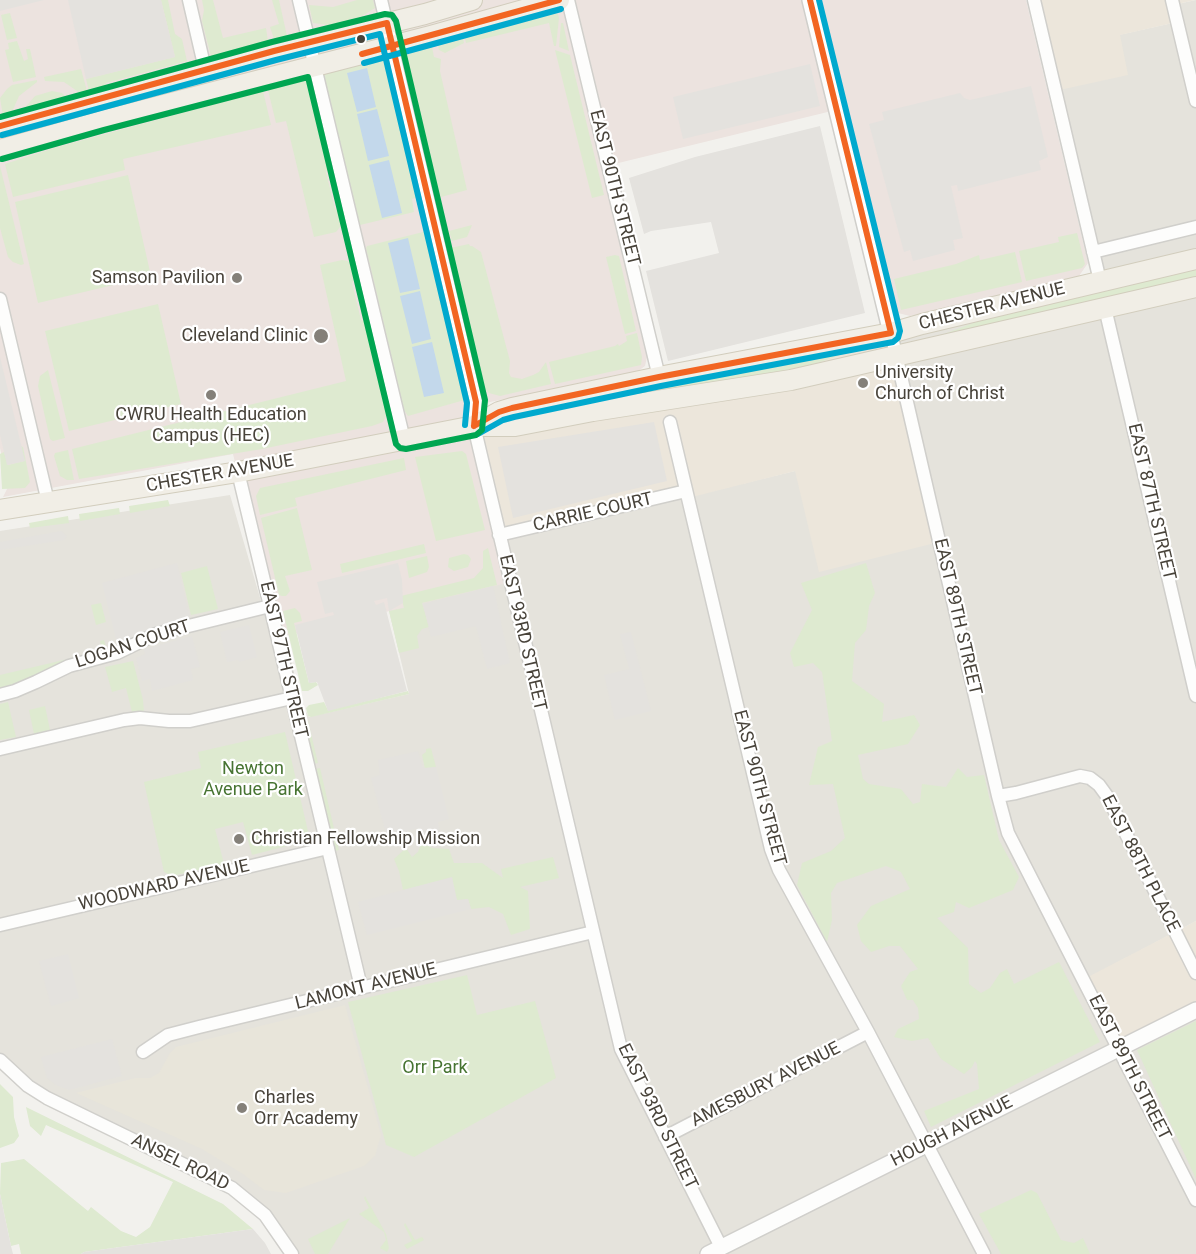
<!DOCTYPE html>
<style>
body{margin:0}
canvas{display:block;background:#f2f1ed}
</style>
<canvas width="1196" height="1254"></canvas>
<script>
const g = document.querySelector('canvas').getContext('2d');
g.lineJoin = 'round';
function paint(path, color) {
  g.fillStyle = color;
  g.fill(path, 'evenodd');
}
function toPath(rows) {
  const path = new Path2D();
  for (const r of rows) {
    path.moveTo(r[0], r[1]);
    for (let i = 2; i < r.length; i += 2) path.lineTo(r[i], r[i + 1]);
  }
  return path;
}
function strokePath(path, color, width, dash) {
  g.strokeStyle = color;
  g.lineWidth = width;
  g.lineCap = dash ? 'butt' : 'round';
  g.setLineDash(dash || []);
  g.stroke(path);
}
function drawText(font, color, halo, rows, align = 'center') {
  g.font = font + ' Roboto,sans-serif';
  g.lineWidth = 4.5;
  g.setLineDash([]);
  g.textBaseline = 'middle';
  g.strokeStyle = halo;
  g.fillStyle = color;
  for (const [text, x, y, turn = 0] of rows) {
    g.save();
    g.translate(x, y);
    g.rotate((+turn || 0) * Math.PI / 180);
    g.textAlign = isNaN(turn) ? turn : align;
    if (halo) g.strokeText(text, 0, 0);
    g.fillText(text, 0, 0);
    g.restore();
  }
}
paint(toPath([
 [1196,0,1196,921,1084,980,1196,1010,1196,1254,292,1254,255,1205,47,1098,0,1060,0,531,230,495,263,608,278,607,302,705,309,717,409,694,389,611,499,535,686,491,688,497,795,471,891,333,1100,281,1055,91,1119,35,1177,22,1173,5]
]), '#e5e3dc');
paint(toPath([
 [1034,0,1195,0,1173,5,1177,22,1120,35,1128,75,1055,91],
 [891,333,939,542,819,572,795,471,688,498,687,491,499,535,474,426],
 [1196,921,1196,1010,1119,1047,1084,979]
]), '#ece6db');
paint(toPath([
 [345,1005,381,1135,375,1156,364,1166,286,1193,264,1190,243,1174,202,1149,76,1093,136,1078,150,1078,159,1073,170,1053,176,1047]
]), '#e8e5da');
paint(toPath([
 [0,0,1026,0,1088,263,1079,276,910,316,894,312,844,108,602,167,647,357,645,366,638,371,476,405,511,582,285,636,270,606,233,454,3,497,8,487,0,448]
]), '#ece3df');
paint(toPath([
 [161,0,168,0,175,34,182,39,187,61,106,83,104,87,89,91,86,79,175,57],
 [202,0,213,0,223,38,266,28,268,41,211,57,202,21,204,10],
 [272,0,279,0,287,36,274,39,270,27,279,24],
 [357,0,373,0,375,8,362,16,346,22,329,25,313,23,309,5,333,7],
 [10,13,17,38,7,40,1,15],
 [553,13,558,14,559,18,556,46,554,46,549,23,466,43,465,38],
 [561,23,563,23,569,51,559,47],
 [463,38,464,43,445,53,439,50,438,45],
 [17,41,24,61,28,59,26,49,30,49,36,77,13,82,5,50,9,49,8,43],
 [432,47,434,57,441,59,440,71,467,190,441,197,437,190,407,61,408,54],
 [555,50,570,55,604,195,592,198],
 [389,58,421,196,412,199,414,212,360,225,324,75,376,59],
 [81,69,87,91,80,93,64,82,45,81,44,77],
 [37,80,37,82,19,96,11,114,3,116,0,98,7,89,12,85],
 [301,80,306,81,310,85,329,166,326,172,335,209,340,212,342,220,340,227,336,232,314,237,286,121,276,123,268,90],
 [52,91,62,93,67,98,23,110,35,96],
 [263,91,271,125,123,159,125,170,13,197,5,164,54,148],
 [0,166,24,264,21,265,13,262,8,257,0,228],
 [128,175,151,276,38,303,15,202],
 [472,225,467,237,452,241,449,231],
 [427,231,430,232,468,399,408,416,404,410,366,248,367,246],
 [1077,233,1085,264,1082,268,1026,281,1019,251,1059,242,1058,237],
 [469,244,470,246,472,246,481,252,510,361,509,373,511,377,522,379,533,375,539,372,546,362,551,384,500,396,489,393,485,389,450,248],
 [1015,252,1022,282,901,310,894,279,956,264,979,255,980,260],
 [615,255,619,256,636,331,625,334,606,257],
 [342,260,348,261,353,269,355,277,352,283,361,320,366,323,386,410,386,416,383,422,372,426,262,449,79,479,72,449,346,381,320,265],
 [1196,269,1196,278,940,337,939,336,986,318],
 [158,304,181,404,69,431,45,331],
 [637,333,642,357,641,365,555,384,549,362,615,346,618,344,619,346,627,341,626,336],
 [850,350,850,352,799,369,568,406,648,387],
 [48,370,65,438,53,441,50,439,38,386,40,376],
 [21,446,23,447,30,482,25,488,2,489,0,454,4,452,8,465,24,461],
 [68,450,74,480,67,480,60,476,54,456,55,453],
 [462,451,466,454,485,530,436,541,415,457],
 [404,458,406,470,295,498,297,506,260,515,256,496,260,488],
 [168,500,170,506,130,513,129,506],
 [119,508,120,514,80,521,79,514],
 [297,508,312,570,285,576,290,591,286,596,282,596,279,595,261,518],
 [68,516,69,523,30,528,29,523],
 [424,544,426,553,342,573,340,564],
 [488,548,497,585,422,603,429,627,422,629,417,636,419,648,399,653,389,611,404,608,401,596,474,578,483,568,483,551],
 [464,554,468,555,471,559,468,567,454,571,448,567,449,558],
 [427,556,429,567,427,572,409,578,406,561],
 [866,563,875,593,869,606,866,630,855,643,852,681,884,704,882,722,914,715,920,725,908,744,858,755,863,779,869,784,901,789,913,804,920,802,922,784,946,787,958,768,967,777,984,775,999,840,1019,877,1013,890,969,908,956,902,954,912,937,918,968,948,969,984,981,993,990,988,1000,973,1007,969,1014,984,1059,962,1100,1042,931,1127,924,1111,979,1089,977,1064,975,1061,972,1067,964,1074,941,1059,928,1038,912,1041,894,1037,898,1029,919,1019,918,1008,913,1000,907,1000,901,986,910,972,918,969,900,946,889,946,871,952,861,941,857,925,871,906,910,889,901,872,886,866,837,883,831,893,832,920,827,942,797,885,802,863,831,851,845,838,833,784,809,785,818,747,832,741,822,672,813,663,794,667,790,653,812,610,801,583],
 [207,566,218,609,191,615,181,573],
 [101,603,106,622,96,625,91,605],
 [295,608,300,613,302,621,294,623,309,683,316,682,318,685,308,691,302,691,283,611],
 [104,640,107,650,60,663,22,683,0,688,0,675,102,651,100,641],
 [133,661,143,700,144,712,132,712,126,688,112,692,105,667],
 [408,691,409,694,311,717,308,716,306,708,309,705,324,702,328,710],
 [8,702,16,737,0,740,0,704],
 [45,706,50,730,34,734,29,710],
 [304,720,308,721,318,763,314,764],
 [285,732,310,840,252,855,243,822,215,829,224,864,172,876,164,872,144,782,201,768,198,752],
 [431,748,436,767,425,769,422,755,426,752,426,749],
 [320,768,339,850,335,851,315,769],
 [422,842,432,848,449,849,454,863,482,863,503,878,501,869,553,857,559,878,520,887,528,891,530,929,511,935,503,914,489,907,471,909,468,899,457,901,451,878,403,890,399,871,394,859,406,848,412,857,418,852],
 [467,975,477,1015,535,1001,556,1078,414,1157,386,1145,348,1002],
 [1196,1021,1196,1179,1137,1050],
 [0,1084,13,1097,14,1117,19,1136,14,1143,0,1148],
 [26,1107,223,1204,253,1229,84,1252,81,1254,21,1254,19,1244,11,1246,0,1194,1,1163,24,1159,88,1211,91,1207,121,1231,136,1237,150,1227,173,1182,46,1125,41,1136,30,1126],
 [1031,1190,1037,1193,1061,1240,1074,1243,1083,1238,1090,1254,1001,1254,979,1214],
 [365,1196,386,1234,389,1248,387,1252,380,1248,386,1240,384,1232,359,1214,369,1208,364,1198],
 [350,1218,328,1254,315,1254,308,1239],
 [405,1223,415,1240,422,1237,424,1240,407,1249,404,1245,412,1241,404,1225]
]), '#deead0');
paint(toPath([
 [0,0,44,0,0,11],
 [68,0,161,0,175,57,86,79],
 [810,64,820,106,683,139,673,97],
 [1031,86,1048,157,1039,161,1041,170,958,191,957,185,951,186,963,238,953,240,955,250,913,261,910,250,904,252,869,124,884,120,882,112,960,93,964,98,970,100],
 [820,126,865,313,668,361,646,271,719,253,711,222,651,231,644,234,629,178,695,157],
 [0,357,25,461,7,465,0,435],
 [654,422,667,481,513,518,498,447],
 [61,531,67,536,64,540,0,550,0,542],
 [177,563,190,619,118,647,102,583],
 [398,563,402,580,403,603,389,611,387,598,374,601,376,605,384,602,407,691,328,711,317,682,309,683,295,625,334,615,333,612,325,614,317,582],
 [493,586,510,663,487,669,476,626,431,637,423,604],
 [249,625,257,657,240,662,238,660,227,662,220,632],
 [631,632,651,711,615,720,604,675,629,669,620,634],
 [192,636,200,667,191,669,193,680,152,691,150,679,142,681,136,658,145,654,144,649],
 [418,751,423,768,436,767,449,819,438,822,440,833,422,838,419,828,387,837,371,778,380,775,378,760],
 [452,877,457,900,468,899,471,909,367,935,358,902],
 [68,954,79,998,51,1006,39,961],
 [112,1039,122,1076,69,1090,56,1085,47,1078,41,1057],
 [0,1194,11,1246,13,1254,0,1254],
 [253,1229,265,1243,271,1254,81,1254,84,1252]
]), '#e4e2de');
paint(toPath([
 [367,68,376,107,357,112,347,73],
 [377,109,389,156,368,161,357,114],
 [389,160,402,213,382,218,369,165],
 [408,238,420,289,400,293,388,243],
 [420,291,431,339,412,344,400,296],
 [432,342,444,393,424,397,412,347]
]), '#c3d8eb');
const minor = toPath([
 [189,0,205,69],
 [299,0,404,440],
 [381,0,476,402,474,426,621,1049,721,1247],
 [568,0,659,377],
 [1034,0,1100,281],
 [1172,0,1196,101],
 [1093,252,1196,227],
 [0,299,48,502],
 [1105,308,1196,696],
 [891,333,998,796,1008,833,1196,1200],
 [670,422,771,849,779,870,868,1032,984,1254],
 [238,472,361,987],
 [499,535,686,491],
 [0,695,15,691,36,682,69,666,117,653,156,634,270,606],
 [0,749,124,720,140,718,169,721,190,721,292,698],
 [998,796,1016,793,1080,776,1090,778,1099,785,1107,796,1196,973],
 [0,925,328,848],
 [143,1052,168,1035,199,1027,593,932],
 [0,1060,28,1086,47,1098,232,1188,265,1215,292,1254],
 [665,1137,868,1032]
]);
const tertiary = toPath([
 [810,0,891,333],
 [708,1254,1196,1010]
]);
const primary = toPath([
 [0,126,274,51,425,14,472,0],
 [0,150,102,121,431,36,559,0],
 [474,426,499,412,512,408,659,377,891,333,922,324,1196,259],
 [0,510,238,472,474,426,515,426,593,411,791,380,1196,287]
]);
strokePath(minor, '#d0cfcb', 15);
strokePath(tertiary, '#d0cfcb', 18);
strokePath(primary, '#d2cdbd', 22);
strokePath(minor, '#fdfdfc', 12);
strokePath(tertiary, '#fdfdfc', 15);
strokePath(primary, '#f1eee6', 20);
strokePath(toPath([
 [362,54,559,0],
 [0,126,274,51,387,23,476,402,474,426],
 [474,426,499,412,512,408,659,377,891,333,810,0]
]), '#f26522', 6);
strokePath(toPath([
 [364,63,561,9],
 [2,135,276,60,380,34,467,403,465,425],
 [478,434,503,420,514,417,661,386,893,342,898,338,900,331,819,0]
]), '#00a9ce', 6);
strokePath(toPath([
 [0,117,272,42,385,14,392,15,396,21,485,400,482,430,476,435,406,449,400,448,396,444,308,77,104,130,2,159]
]), '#00a651', 6);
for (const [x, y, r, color] of [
 [361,39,5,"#48433a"],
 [237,278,6,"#848079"],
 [321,336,8,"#848079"],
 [863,383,6,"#848079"],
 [211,395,6,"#848079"],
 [239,839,6,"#848079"],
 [242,1108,6,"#848079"]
]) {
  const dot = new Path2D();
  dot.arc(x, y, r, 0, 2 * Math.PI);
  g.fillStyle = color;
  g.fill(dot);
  strokePath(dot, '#fff', 2);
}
drawText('18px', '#48433a', '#fff', [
 ["EAST 90TH STREET",614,188,76],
 ["CHESTER AVENUE",992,307,-14],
 ["CHESTER AVENUE",220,474,-10],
 ["EAST 87TH STREET",1151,502,77],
 ["CARRIE COURT",593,513,-13],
 ["EAST 89TH STREET",957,617,77],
 ["EAST 93RD STREET",522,633,77],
 ["LOGAN COURT",133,645,-18],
 ["EAST 97TH STREET",283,660,77],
 ["EAST 90TH STREET",759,788,75],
 ["EAST 88TH PLACE",1140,864,63],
 ["WOODWARD AVENUE",164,886,-13],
 ["LAMONT AVENUE",366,987,-14],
 ["EAST 89TH STREET",1129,1068,63],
 ["AMESBURY AVENUE",766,1085,-27],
 ["EAST 93RD STREET",657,1117,64],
 ["HOUGH AVENUE",952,1132,-27],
 ["ANSEL ROAD",180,1163,26]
]);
drawText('18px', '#48433a', '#fff', [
 ["Samson Pavilion",225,278,"right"],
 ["Cleveland Clinic",308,336,"right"],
 ["University",875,373],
 ["Church of Christ",875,394],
 ["CWRU Health Education",211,415,"center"],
 ["Campus (HEC)",211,436,"center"],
 ["Christian Fellowship Mission",251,839],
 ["Charles",254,1098],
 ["Orr Academy",254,1119]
], 'left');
drawText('18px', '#477432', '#fff', [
 ["Newton",253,769],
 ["Avenue Park",253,790],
 ["Orr Park",435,1068]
]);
</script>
